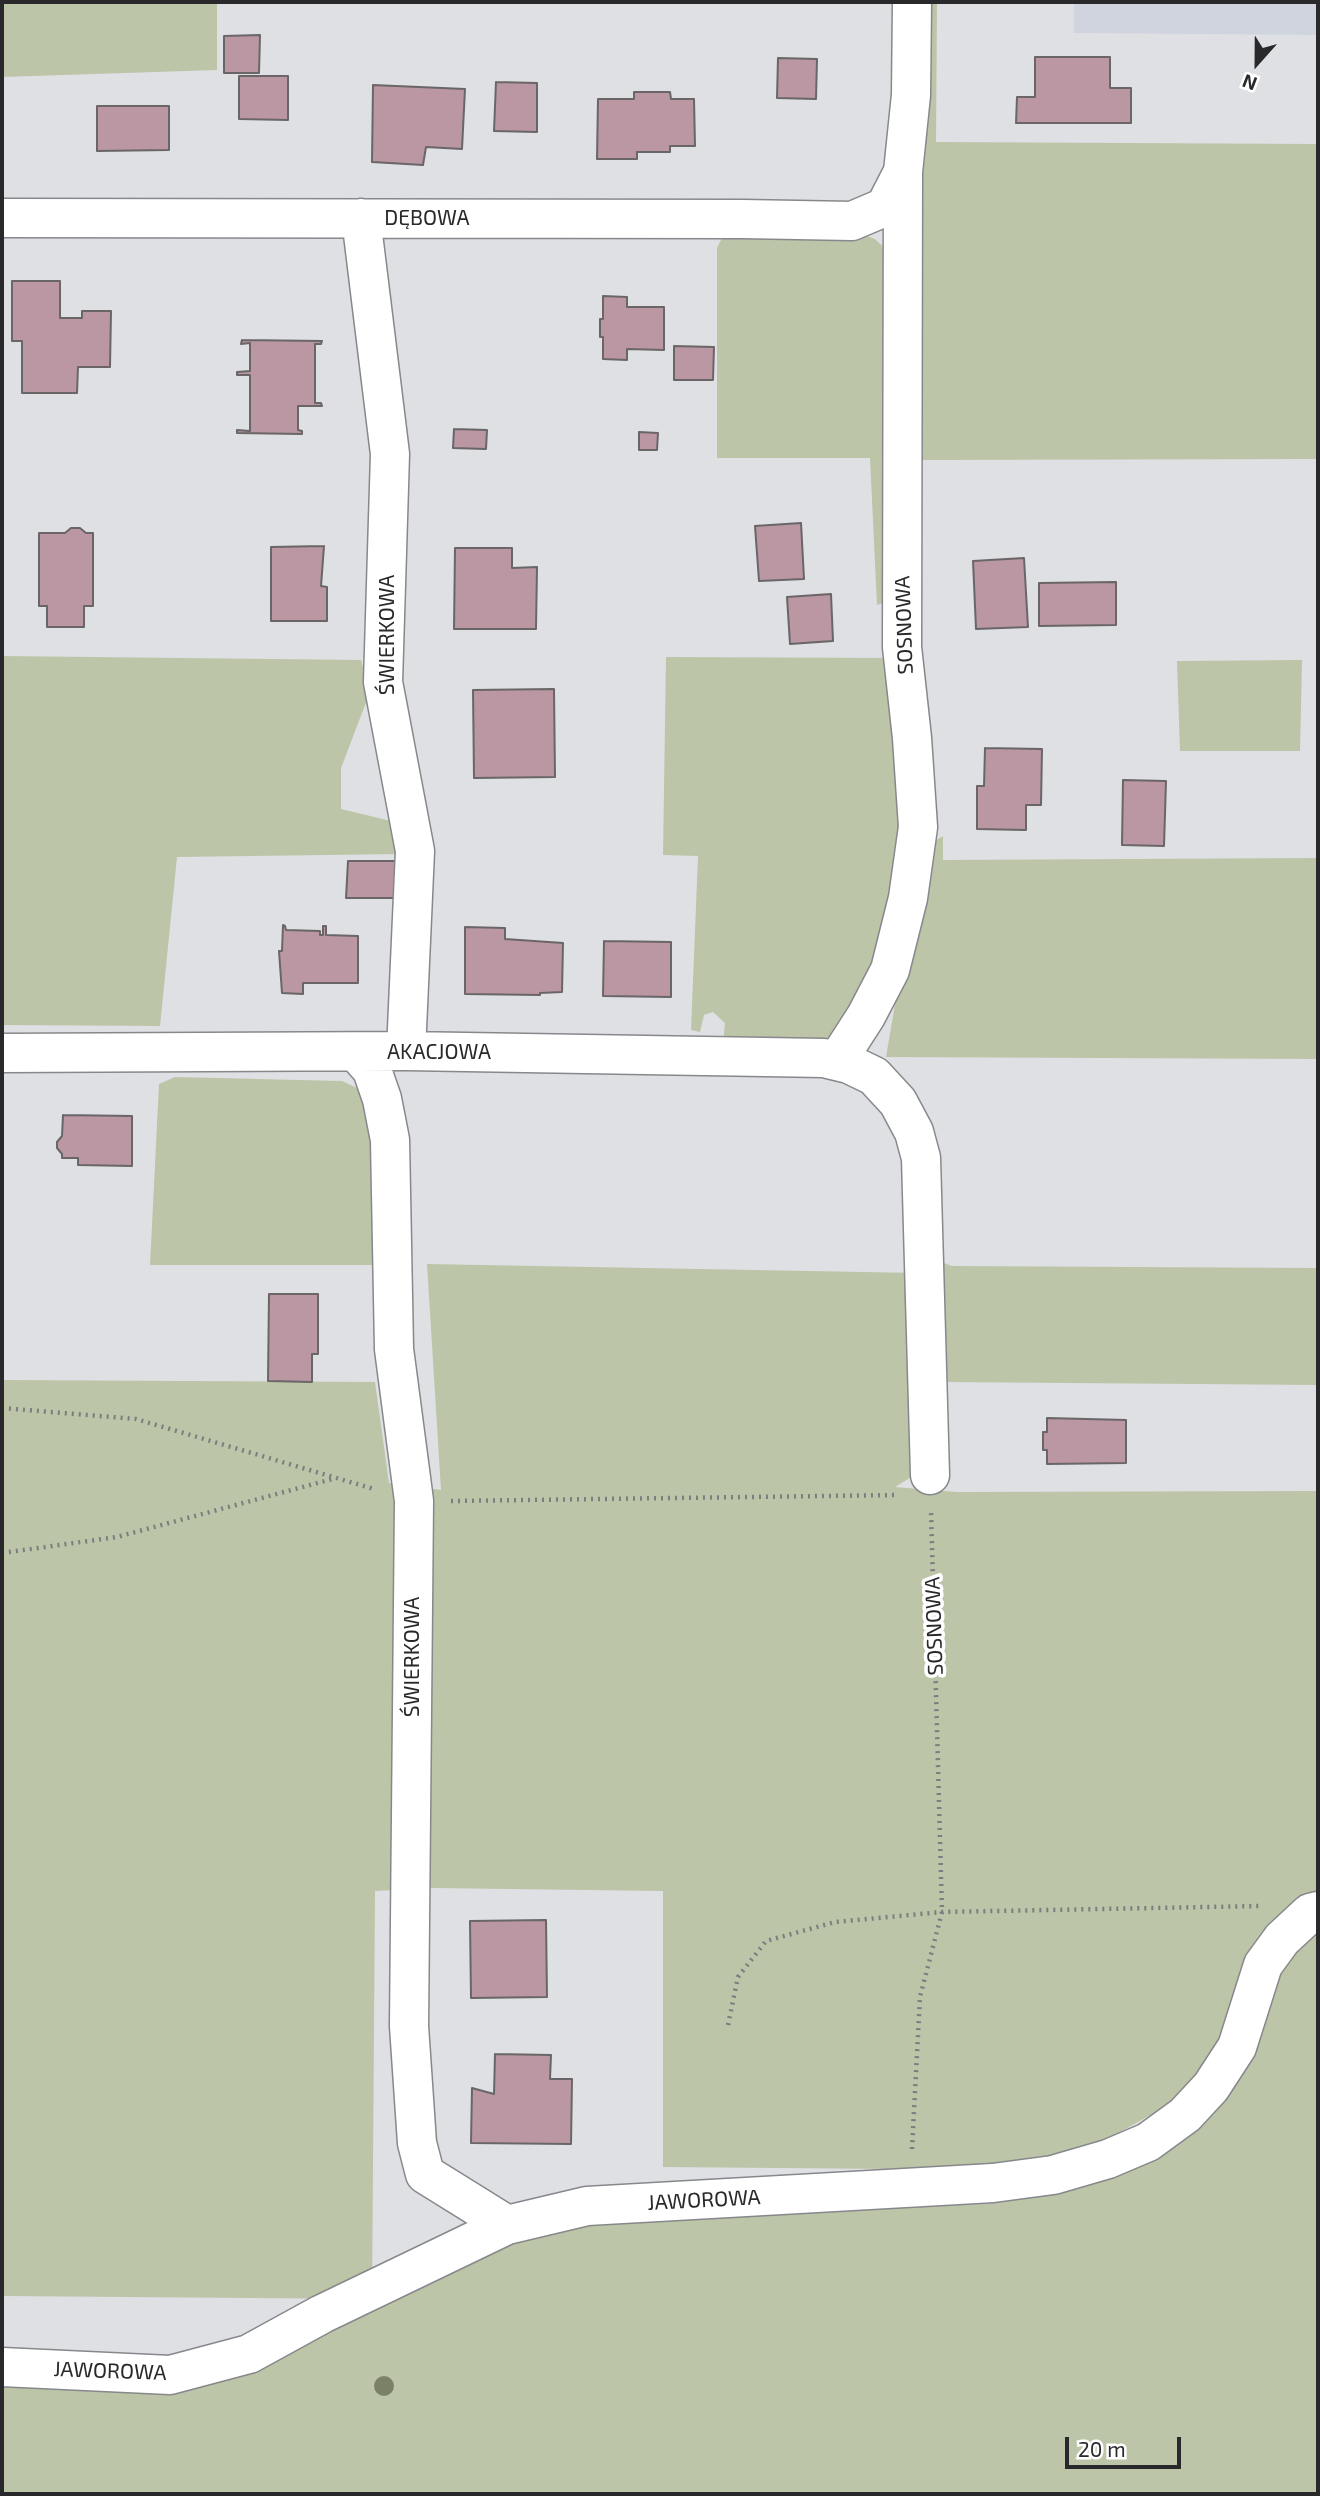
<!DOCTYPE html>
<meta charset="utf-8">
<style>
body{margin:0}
#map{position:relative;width:1320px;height:2496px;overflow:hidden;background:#dfe0e4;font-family:"Exo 2",sans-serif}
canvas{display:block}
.frame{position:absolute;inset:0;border:4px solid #29292b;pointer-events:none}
.north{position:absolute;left:1222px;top:28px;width:70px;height:70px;-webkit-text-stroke:5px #fff;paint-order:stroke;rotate:201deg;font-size:19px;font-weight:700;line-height:28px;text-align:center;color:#29292b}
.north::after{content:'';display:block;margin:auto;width:24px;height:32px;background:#29292b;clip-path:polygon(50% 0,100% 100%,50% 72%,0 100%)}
.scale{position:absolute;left:1065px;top:2437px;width:116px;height:32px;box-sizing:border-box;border:4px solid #29292b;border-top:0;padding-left:9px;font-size:21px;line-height:24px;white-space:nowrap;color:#29292b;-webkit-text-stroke:5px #fff;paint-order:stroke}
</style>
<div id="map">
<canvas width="1320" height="2496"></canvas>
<div class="frame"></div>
<div class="north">N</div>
<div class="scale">20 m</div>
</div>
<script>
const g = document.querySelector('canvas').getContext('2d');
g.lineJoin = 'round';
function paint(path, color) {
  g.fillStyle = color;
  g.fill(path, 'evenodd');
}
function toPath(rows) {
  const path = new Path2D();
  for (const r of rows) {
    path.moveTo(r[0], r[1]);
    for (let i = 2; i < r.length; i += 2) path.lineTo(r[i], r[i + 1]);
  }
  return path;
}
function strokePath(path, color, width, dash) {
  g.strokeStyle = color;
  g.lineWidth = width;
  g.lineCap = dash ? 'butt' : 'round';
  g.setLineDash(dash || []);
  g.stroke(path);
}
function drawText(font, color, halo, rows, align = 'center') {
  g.font = font + ' "Exo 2",sans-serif';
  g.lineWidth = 7;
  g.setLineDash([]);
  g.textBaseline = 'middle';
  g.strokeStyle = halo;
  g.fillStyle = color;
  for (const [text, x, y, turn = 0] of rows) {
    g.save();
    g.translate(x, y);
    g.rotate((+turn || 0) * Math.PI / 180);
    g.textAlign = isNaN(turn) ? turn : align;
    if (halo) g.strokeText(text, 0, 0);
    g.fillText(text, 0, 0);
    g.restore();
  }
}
paint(toPath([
 [1074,2,1318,2,1318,35,1074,33]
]), '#cfd4de');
paint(toPath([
 [2,2,217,2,217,70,2,77],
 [921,2,937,2,936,142,1318,144,1318,459,917,460],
 [856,232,875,239,894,257,891,600,877,605,870,458,717,458,717,248,724,234],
 [2,656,361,660,370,692,341,768,341,809,391,821,401,854,177,857,160,1026,2,1025],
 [666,657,893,658,907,799,884,951,844,1028,818,1043,723,1043,725,1023,713,1012,704,1015,700,1032,691,1030,698,856,663,855],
 [1302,660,1300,751,1180,751,1177,661],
 [943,836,943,860,1318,858,1318,1059,886,1057,897,993,932,843],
 [175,1077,342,1081,359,1089,369,1102,377,1265,150,1265,159,1084],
 [941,1262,952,1266,1318,1268,1318,1385,944,1382],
 [427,1264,918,1273,918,1473,895,1487,957,1492,1318,1491,1318,1893,1309,1896,1271,1921,1226,2041,1184,2096,1090,2149,1010,2170,663,2167,663,1891,433,1888,375,1891,372,2299,2,2296,2,1380,375,1382,389,1483,441,1490],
 [1318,1928,1318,2494,2,2494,2,2383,318,2337,532,2235,618,2217,986,2204,1113,2174,1186,2127,1276,1972]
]), '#bcc5a7');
const building = toPath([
 [260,35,259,73,224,73,224,36,260,35],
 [1035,57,1110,57,1110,88,1131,88,1131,123,1016,123,1017,97,1035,97,1035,57],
 [778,58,817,59,816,99,777,98,778,58],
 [239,76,288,76,288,120,239,119,239,76],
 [496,82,537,83,537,132,494,131,496,82],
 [373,85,465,89,462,149,426,147,423,165,372,162,373,85],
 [634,92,670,92,671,99,694,99,695,146,670,146,670,152,637,152,637,159,597,159,598,99,634,99,634,92],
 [97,106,169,106,169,150,97,151,97,106],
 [12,281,60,281,60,318,82,318,82,311,111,311,110,367,78,367,77,393,22,393,22,341,12,341,12,281],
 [603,296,627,297,627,307,664,307,664,350,627,349,627,360,603,359,603,337,600,337,600,319,603,319,603,296],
 [242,340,322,341,321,344,315,344,315,403,321,403,322,406,298,406,298,430,302,431,302,434,237,433,237,430,250,431,250,375,237,375,237,372,250,371,250,343,241,344,242,340],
 [674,346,714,347,713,380,674,380,674,346],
 [454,429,487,430,486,449,453,448,454,429],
 [639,432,658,433,657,450,639,450,639,432],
 [801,523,804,579,759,581,755,526,801,523],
 [71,528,80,528,86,533,93,533,93,606,84,606,84,627,47,627,47,606,39,606,39,533,65,533,71,528],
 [324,546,321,586,327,587,327,621,271,621,271,547,324,546],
 [455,548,512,548,512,568,537,567,536,629,454,629,455,548],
 [1024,558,1028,627,976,629,973,561,1024,558],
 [1116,582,1116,625,1039,626,1039,583,1116,582],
 [831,594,833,641,790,644,787,597,831,594],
 [554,689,555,777,474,778,473,690,554,689],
 [985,748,1042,749,1041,805,1026,805,1026,830,977,829,977,786,984,786,985,748],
 [1123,780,1166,781,1164,846,1122,845,1123,780],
 [348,861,396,861,395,898,346,898,348,861],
 [283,925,285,926,286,930,320,931,320,935,323,935,323,926,326,926,326,935,358,936,358,983,303,983,303,994,282,993,279,951,282,951,283,925],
 [465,927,505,928,505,939,563,943,562,992,540,993,540,995,465,994,465,927],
 [604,941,671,942,671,997,603,996,604,941],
 [63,1115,132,1116,132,1166,78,1165,78,1158,62,1158,62,1154,57,1148,57,1142,62,1136,63,1115],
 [269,1294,318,1294,318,1354,312,1354,312,1382,268,1381,269,1294],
 [1047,1418,1126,1420,1126,1463,1047,1464,1047,1450,1043,1450,1043,1432,1047,1432,1047,1418],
 [546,1920,547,1997,471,1998,470,1921,546,1920],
 [495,2054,551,2055,550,2079,572,2079,571,2144,471,2143,472,2088,494,2094,495,2054]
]);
paint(building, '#ba97a3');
strokePath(building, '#6a6668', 2);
const minor = toPath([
 [2,218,743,219,852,221,885,207,903,172,911,95,912,2],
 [361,218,390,454,383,682,415,851,406,1051],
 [356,1052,372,1070,382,1099,390,1140,394,1349,414,1501,409,2026,417,2143,425,2174,507,2225],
 [2,1053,406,1051,824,1058,849,1064,874,1076,898,1102,914,1132,921,1158,930,1475],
 [837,1061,866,1016,890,970,908,898,918,827,912,738,902,647,903,174],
 [2,2367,170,2375,249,2354,322,2314,507,2225,587,2206,993,2183,1053,2175,1108,2159,1148,2142,1185,2115,1211,2087,1237,2047,1263,1965,1282,1939,1310,1913,1318,1911]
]);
strokePath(minor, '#86888b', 41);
strokePath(toPath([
 [2,1408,136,1419,374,1489],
 [451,1501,897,1495],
 [2,1553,117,1537,336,1478],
 [728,2025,738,1977,766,1941,835,1922,942,1912,1259,1906],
 [912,2149,920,1997,942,1912,931,1510]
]), '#7c7d80', 4.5, [2, 5]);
strokePath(minor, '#fff', 38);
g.fillStyle = '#7a8167';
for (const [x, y] of [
 [384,2386]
]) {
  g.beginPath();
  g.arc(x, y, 10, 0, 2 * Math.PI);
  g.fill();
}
drawText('21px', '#29292b', '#fff', [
 ["DĘBOWA",427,218],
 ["SOSNOWA",904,625,-92],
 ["ŚWIERKOWA",387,635,-90],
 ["AKACJOWA",439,1052],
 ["SOSNOWA",934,1626,-92],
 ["ŚWIERKOWA",412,1657,-90],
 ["JAWOROWA",704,2200,-3],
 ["JAWOROWA",110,2371,2]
]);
</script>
